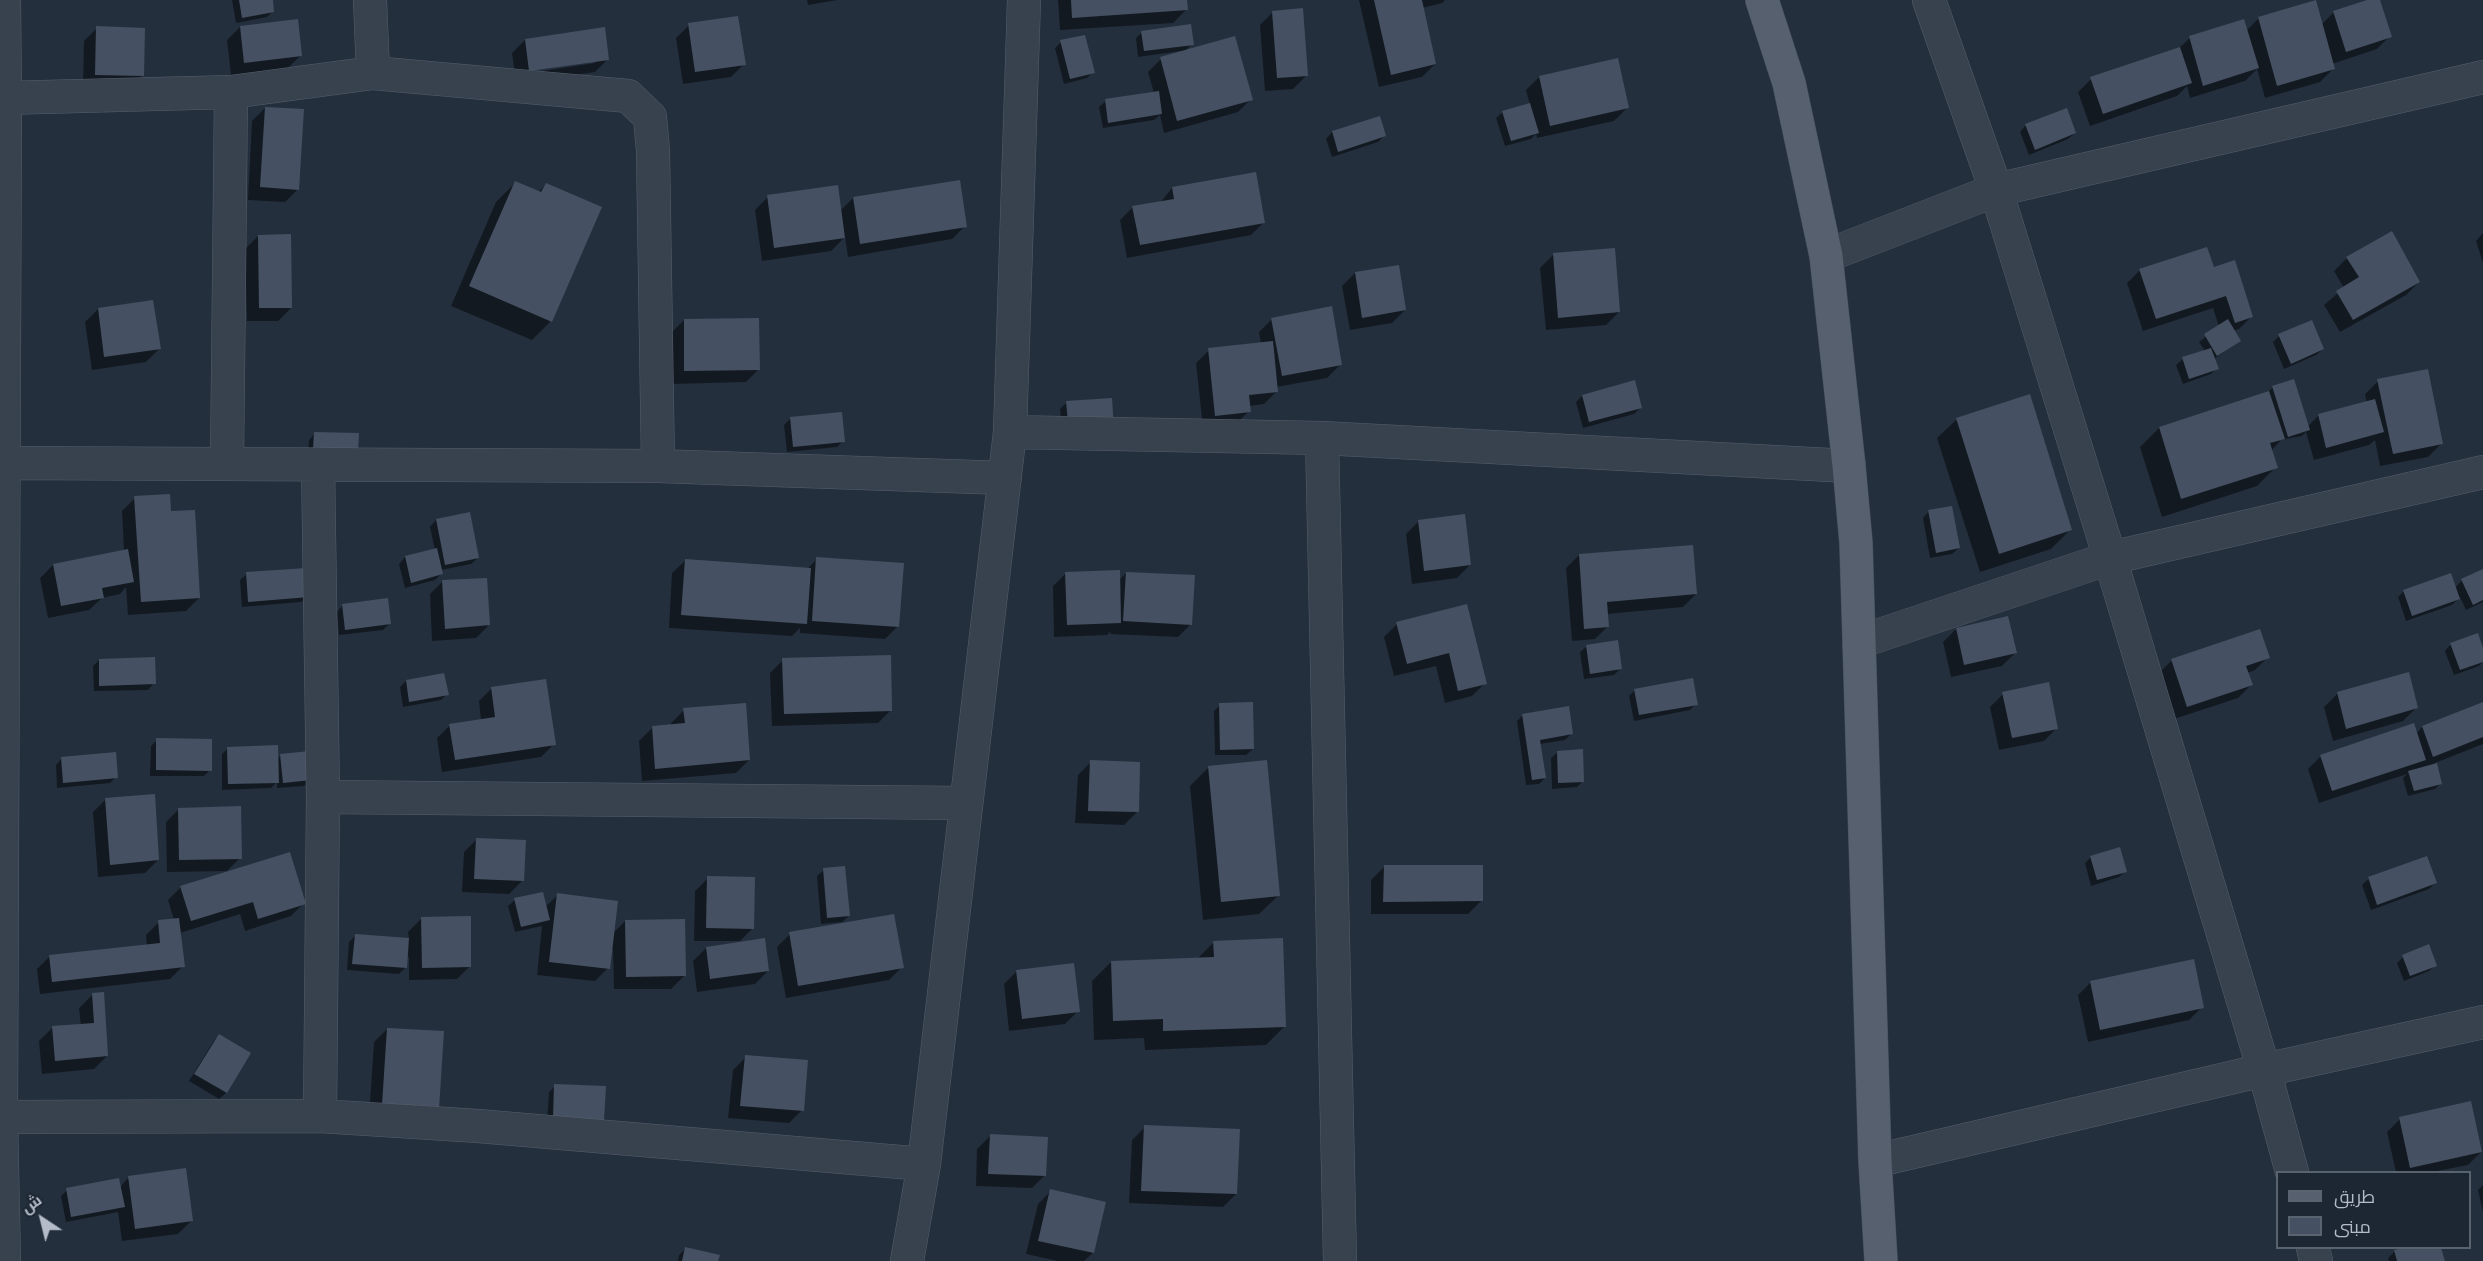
<!DOCTYPE html>
<meta charset="utf-8">
<style>
body{margin:0}
#map{position:relative;width:2483px;height:1261px;overflow:hidden;background:#242f3e;font-family:Helvetica,Cairo,sans-serif}
canvas{display:block}
.legend{position:absolute;left:2276px;top:1171px;width:195px;height:78px;box-sizing:border-box;background:#1d2633;border:2px solid #59626f;margin:0;padding:8px 10px;list-style:none;font-size:18px;color:#b4bcc9}
.legend li{display:flex;align-items:center;gap:12px;height:30px}
.legend b{width:30px;border:2px solid #59626f}
.north{position:absolute;left:12px;top:1189px;width:60px;height:60px;-webkit-text-stroke:4px #1d2633;paint-order:stroke;rotate:325deg;font-size:16px;font-weight:700;line-height:24px;text-align:center;color:#b4bcc9}
.north::after{content:'';display:block;margin:auto;width:21px;height:27px;background:#b4bcc9;clip-path:polygon(50% 0,100% 100%,50% 72%,0 100%)}
</style>
<div id="map">
<canvas width="2483" height="1261"></canvas>
<ul class="legend">
<li><b style="height:8px;background:#56606e"></b>طريق</li>
<li><b style="height:16px;background:#455162"></b>مبنى</li>
</ul>
<div class="north">ش</div>
</div>
<script>
const g = document.querySelector('canvas').getContext('2d');
g.lineJoin = 'round';
function paint(path, color) {
  g.fillStyle = color;
  g.fill(path, 'evenodd');
}
function toPath(rows) {
  const path = new Path2D();
  for (const r of rows) {
    path.moveTo(r[0], r[1]);
    for (let i = 2; i < r.length; i += 2) path.lineTo(r[i], r[i + 1]);
  }
  return path;
}
function strokePath(path, color, width, dash) {
  g.strokeStyle = color;
  g.lineWidth = width;
  g.lineCap = dash ? 'butt' : 'round';
  g.setLineDash(dash || []);
  g.stroke(path);
}
paint(toPath([
 [232,0,271,0,273,11,267,17,236,23],
 [807,0,837,0,808,5],
 [1058,0,1185,0,1186,10,1173,23,1060,30],
 [1359,0,1445,0,1442,3,1422,8,1435,64,1422,77,1379,87],
 [2372,0,2379,0,2390,36,2377,49,2332,64,2333,69,2320,82,2265,98,2257,69,2245,81,2190,98,2187,86,2177,96,2090,126,2078,92,2091,79,2177,50,2190,38,2246,31,2259,18,2321,25,2334,12],
 [1273,12,1306,76,1293,89,1265,91,1260,25],
 [689,25,744,64,731,77,683,84,676,38],
 [240,27,301,55,288,68,231,75,227,40],
 [97,28,142,76,129,89,83,87,84,41],
 [1142,32,1192,44,1184,52,1251,99,1238,112,1164,133,1160,115,1154,120,1103,128,1099,107,1106,101,1154,93,1148,72,1161,59,1181,53,1181,51,1138,57,1136,38],
 [525,40,608,59,595,72,516,83,512,53],
 [595,60,595,63,522,74,521,71],
 [1061,42,1093,72,1087,78,1064,84,1055,48],
 [1539,77,1627,108,1614,121,1537,138,1536,134,1531,139,1505,146,1496,118,1503,112,1530,105,1526,90],
 [265,108,298,189,285,202,248,200,252,121],
 [2026,125,2075,133,2068,139,2029,155,2020,132],
 [1332,132,1384,136,1378,142,1332,157,1326,139],
 [515,183,538,193,546,184,551,321,532,340,451,306,496,202],
 [1172,188,1264,222,1251,235,1127,258,1120,220,1133,207,1160,203],
 [768,197,840,211,853,198,965,226,952,239,848,257,845,237,831,251,762,261,755,210],
 [2483,233,2483,263,2476,241],
 [258,236,291,308,278,321,247,321,245,249],
 [1553,255,1619,312,1606,325,1546,330,1540,268],
 [2347,258,2419,282,2406,295,2340,332,2324,305,2344,288,2334,271],
 [2213,269,2252,316,2239,329,2233,331,2239,341,2214,359,2217,368,2211,374,2183,384,2176,365,2183,359,2205,351,2199,342,2219,327,2213,308,2143,331,2127,283,2140,270],
 [1355,273,1405,310,1392,323,1350,330,1342,286],
 [98,309,159,349,146,362,92,370,85,322],
 [1272,319,1340,365,1327,378,1276,387,1277,391,1264,404,1249,406,1249,411,1236,424,1203,428,1196,363,1209,350,1261,344,1259,332],
 [684,320,759,369,746,382,672,384,671,333],
 [2279,336,2323,349,2316,355,2284,369,2273,342],
 [2378,381,2441,444,2428,457,2380,466,2375,440,2369,445,2314,460,2306,432,2302,436,2281,440,2271,451,2276,467,2257,486,2162,517,2140,447,2159,428,2266,394,2273,387,2307,427,2318,416,2367,403,2365,394],
 [1582,396,1641,407,1634,414,1583,428,1576,402],
 [1111,400,1063,438,1060,409,1066,403],
 [790,419,843,441,837,447,787,452,784,425],
 [1957,419,2070,530,2051,549,1980,572,1937,438],
 [315,433,350,457,308,456,309,440],
 [135,498,170,513,199,598,186,611,128,615,126,587,120,594,102,598,89,610,48,618,40,578,53,565,124,551,122,511],
 [1929,511,1959,548,1952,554,1930,558,1923,518],
 [436,520,478,558,471,564,441,570,441,574,435,580,405,588,399,564,405,557,435,550,430,527],
 [1419,521,1470,565,1457,578,1412,584,1406,534],
 [1579,555,1696,594,1683,607,1607,614,1608,626,1595,639,1572,641,1566,568],
 [817,559,898,626,885,639,800,633,800,628,792,636,669,628,672,573,686,560,807,569],
 [2483,571,2483,602,2466,610,2460,597,2452,605,2406,621,2398,597,2404,591,2455,588,2462,580],
 [1066,573,1118,581,1126,573,1191,624,1178,637,1110,634,1111,631,1107,635,1054,637,1053,586],
 [247,574,308,596,301,602,242,607,240,580],
 [443,581,489,625,476,638,432,641,430,594],
 [343,605,389,624,383,630,339,635,337,612],
 [1466,606,1485,683,1472,696,1445,703,1436,666,1394,676,1384,637,1397,624],
 [1956,629,2015,653,2002,666,1951,677,1943,642],
 [2451,644,2483,653,2483,662,2479,666,2454,675,2445,651],
 [1587,646,1621,668,1614,675,1584,679,1580,652],
 [2268,657,2255,670,2247,673,2251,685,2238,698,2174,719,2159,673,2172,660],
 [99,660,154,683,148,690,94,691,93,666],
 [783,660,891,710,878,723,772,726,770,673],
 [406,681,447,694,441,700,403,707,400,687],
 [492,688,554,744,541,757,442,772,437,738,450,725,481,720,479,701],
 [1635,690,1696,704,1690,710,1634,721,1629,696],
 [2003,694,2057,728,2044,741,1999,750,1990,707],
 [2337,694,2416,708,2403,721,2333,741,2324,707],
 [2483,704,2483,744,2435,763,2441,783,2435,789,2408,796,2403,778,2407,774,2319,803,2308,769,2321,756,2416,734,2422,727],
 [1220,705,1253,749,1246,755,1215,755,1214,711],
 [684,710,749,760,736,773,642,781,639,741,652,728,671,726,671,723],
 [1523,715,1571,734,1565,740,1540,744,1545,778,1539,784,1526,785,1517,721],
 [157,740,210,770,204,776,150,776,151,746],
 [228,748,277,759,281,755,310,780,304,786,277,788,277,782,271,788,222,790,222,754],
 [1558,752,1583,781,1577,787,1552,789,1551,758],
 [62,758,116,777,110,783,57,788,56,765],
 [1091,762,1137,812,1124,825,1075,823,1078,775],
 [1209,767,1279,895,1259,914,1203,920,1190,786],
 [106,799,158,860,145,873,98,877,93,812],
 [179,809,240,858,227,871,167,872,166,822],
 [477,839,522,881,509,894,462,892,464,852],
 [2091,857,2126,871,2119,877,2091,886,2085,863],
 [1384,867,1481,901,1468,914,1371,914,1371,880],
 [824,870,849,916,842,922,821,924,817,876],
 [708,878,753,928,740,941,694,941,695,891],
 [2369,878,2435,883,2429,889,2371,910,2362,885],
 [181,887,304,903,291,916,245,931,240,914,180,933,183,966,170,979,40,994,37,969,50,956,147,946,146,935,159,922,174,920,168,900],
 [558,895,612,934,625,921,684,976,671,989,614,989,613,949,611,949,608,968,595,981,537,975,542,926,515,932,508,906,515,900,545,907],
 [421,919,470,966,457,979,409,980,409,957,407,957,406,967,399,974,347,970,349,942,355,936,409,939,408,932],
 [790,934,902,967,889,980,786,998,777,947],
 [1214,942,1285,1026,1266,1045,1145,1050,1144,1038,1094,1040,1092,981,1111,962,1197,959],
 [706,948,768,971,755,984,697,992,693,961],
 [2403,957,2435,965,2429,971,2404,981,2397,963],
 [1017,971,1078,1011,1065,1024,1009,1031,1004,984],
 [2091,982,2202,1007,2189,1020,2088,1042,2078,995],
 [92,995,107,1056,94,1069,42,1074,39,1041,52,1028,81,1026,79,1008],
 [387,1029,437,1108,369,1118,374,1042],
 [219,1036,249,1053,226,1093,219,1099,189,1081,213,1042],
 [746,1057,802,1110,789,1123,728,1118,733,1070],
 [555,1086,603,1119,597,1125,547,1123,549,1092],
 [2400,1119,2481,1152,2468,1165,2432,1172,2396,1172,2387,1132],
 [1145,1127,1236,1194,1223,1207,1129,1203,1132,1140],
 [990,1136,1045,1175,1032,1188,976,1186,977,1149],
 [128,1178,191,1221,178,1234,122,1241,118,1212,66,1222,61,1196,67,1190,120,1187],
 [2483,1185,2483,1212,2478,1190],
 [1051,1191,1093,1253,1084,1261,1058,1261,1026,1254,1038,1204],
 [2409,1248,2439,1248,2443,1261,2389,1261,2388,1258,2395,1251],
 [685,1249,717,1261,678,1261,679,1255]
]), '#0007');
paint(toPath([
 [239,0,273,0,274,12,242,18],
 [1071,0,1187,0,1188,10,1072,18],
 [1374,0,1422,0,1436,64,1391,75],
 [2316,0,2335,69,2277,86,2258,17],
 [2367,0,2380,0,2392,37,2346,52,2333,11],
 [1303,8,1308,76,1277,78,1272,11],
 [738,16,746,65,695,72,688,23],
 [298,19,302,56,244,63,240,26],
 [2244,19,2259,68,2203,86,2189,36],
 [1191,24,1194,45,1144,51,1141,31],
 [96,26,145,28,144,76,95,75],
 [605,27,609,60,529,71,525,39],
 [1085,35,1095,73,1070,79,1060,40],
 [1235,36,1253,100,1177,121,1160,57],
 [2180,47,2192,83,2103,114,2090,77],
 [1618,58,1629,108,1550,126,1539,76],
 [1159,91,1162,114,1108,123,1105,99],
 [1530,103,1539,133,1511,141,1502,111],
 [265,107,304,109,299,190,260,187],
 [2067,108,2076,133,2035,150,2025,124],
 [1380,116,1386,136,1338,152,1332,131],
 [1256,172,1265,223,1140,245,1132,206,1174,199,1172,187],
 [960,180,967,227,860,244,853,197],
 [515,181,541,192,546,183,602,207,552,322,469,286],
 [838,185,845,238,774,248,767,195],
 [2392,231,2420,282,2353,320,2336,291,2359,277,2346,257],
 [291,234,292,308,259,308,258,235],
 [2207,247,2214,267,2235,260,2253,317,2235,323,2226,296,2156,319,2139,269],
 [1615,248,1620,312,1558,318,1553,253],
 [1399,265,1406,310,1362,318,1355,272],
 [153,300,161,349,104,357,98,308],
 [1332,306,1342,365,1282,376,1271,318],
 [759,318,760,370,684,371,684,319],
 [2228,319,2241,341,2217,356,2204,334],
 [2312,320,2324,349,2291,364,2278,334],
 [1273,341,1278,392,1249,395,1251,412,1215,416,1208,348],
 [2211,348,2219,369,2189,379,2182,357],
 [2428,369,2443,444,2393,454,2377,379],
 [2294,379,2310,430,2288,437,2272,386],
 [1635,380,1642,408,1589,422,1582,395],
 [2269,391,2285,439,2270,443,2278,468,2181,499,2159,427],
 [2030,394,2072,530,1999,554,1956,418],
 [1112,398,1114,429,1069,433,1066,401],
 [2375,399,2384,432,2326,448,2318,414],
 [842,412,845,442,793,447,790,417],
 [314,432,359,433,358,452,313,450],
 [170,494,171,511,195,510,200,598,141,602,134,496],
 [1952,506,1960,548,1936,553,1928,510],
 [470,512,479,558,445,565,436,519],
 [1465,514,1471,565,1424,571,1418,520],
 [1693,545,1697,594,1607,602,1609,627,1584,629,1579,554],
 [437,548,443,574,411,583,405,556],
 [128,549,134,582,102,588,104,598,61,606,53,564],
 [816,557,904,563,899,627,812,621],
 [685,559,811,568,807,624,681,615],
 [307,568,309,597,248,602,246,572],
 [2483,569,2483,600,2473,605,2461,579],
 [1120,570,1121,623,1067,625,1065,572],
 [1126,572,1195,575,1192,625,1123,621],
 [2451,573,2460,599,2412,616,2403,590],
 [487,578,490,625,445,629,442,580],
 [388,598,391,624,345,630,342,604],
 [1467,604,1487,684,1458,691,1449,653,1407,664,1396,622],
 [2008,616,2017,653,1964,665,1956,628],
 [2260,629,2270,658,2246,666,2253,685,2187,707,2171,659],
 [2478,633,2483,648,2483,662,2460,670,2450,643],
 [1618,640,1622,669,1590,674,1586,645],
 [891,655,892,711,784,714,782,658],
 [155,657,156,684,99,686,99,659],
 [2409,672,2418,708,2346,729,2337,692],
 [444,673,449,695,409,702,406,680],
 [1693,678,1698,705,1639,715,1634,689],
 [546,679,556,745,455,760,449,724,495,717,491,687],
 [2049,682,2058,729,2012,738,2002,692],
 [1253,702,1254,749,1220,750,1219,703],
 [2483,702,2483,737,2433,757,2422,726],
 [746,703,750,760,655,769,652,726,685,723,683,708],
 [1569,706,1573,734,1540,740,1546,778,1532,780,1522,714],
 [2414,723,2426,760,2332,791,2320,755],
 [156,738,212,739,212,771,156,770],
 [278,745,279,783,228,784,227,747],
 [1583,749,1584,782,1558,783,1557,751],
 [310,751,312,780,283,783,280,754],
 [116,752,118,778,63,783,61,757],
 [1090,760,1140,762,1139,812,1088,811],
 [1267,760,1280,896,1221,902,1208,766],
 [2437,763,2442,784,2414,791,2408,771],
 [155,794,159,860,110,865,105,798],
 [241,806,242,859,179,860,178,808],
 [476,838,526,840,524,881,474,879],
 [2120,847,2127,872,2097,880,2090,856],
 [290,852,306,904,258,919,253,902,191,921,180,886],
 [2427,856,2437,883,2377,905,2368,877],
 [1384,865,1483,865,1483,901,1383,902],
 [845,866,850,916,827,918,823,868],
 [707,876,755,877,754,929,706,928],
 [543,892,550,920,521,927,514,898],
 [557,893,618,901,610,969,549,962],
 [894,914,904,968,798,986,789,932],
 [471,916,471,967,422,968,421,917],
 [179,918,185,967,52,982,49,955,160,943,158,920],
 [685,919,686,976,626,977,625,920],
 [355,934,409,938,407,968,352,964],
 [765,938,769,971,710,979,706,947],
 [1283,938,1286,1027,1163,1031,1163,1019,1113,1021,1111,961,1214,957,1213,941],
 [2429,944,2437,966,2410,976,2402,955],
 [2194,959,2204,1008,2100,1030,2090,981],
 [1074,963,1080,1012,1022,1019,1016,970],
 [104,992,108,1056,55,1061,52,1026,94,1023,92,993],
 [387,1028,444,1031,439,1109,382,1105],
 [219,1034,251,1053,227,1093,194,1074],
 [745,1055,808,1060,804,1111,740,1106],
 [554,1084,606,1086,604,1120,553,1118],
 [2471,1101,2482,1152,2410,1168,2399,1117],
 [1144,1125,1240,1129,1237,1194,1141,1191],
 [990,1134,1048,1137,1046,1176,988,1174],
 [186,1168,193,1221,135,1229,128,1176],
 [119,1178,125,1207,71,1217,66,1188],
 [1050,1189,1106,1202,1094,1253,1038,1241],
 [685,1247,720,1255,718,1261,682,1261],
 [2403,1248,2441,1248,2445,1261,2397,1261,2394,1250]
]), '#455162');
const minor = toPath([
 [4,0,5,98,1,1117,4,1261],
 [370,0,373,73],
 [1929,0,1996,190,2110,558,2264,1070,2292,1172],
 [5,98,231,92,373,73,628,96,650,117,653,151,658,466],
 [1826,256,1996,190,2483,77],
 [1010,432,1322,438,1849,466],
 [1322,438,1340,1261],
 [3,463,658,466,1005,478],
 [227,464,231,92],
 [318,464,323,797,320,1116],
 [1859,642,2110,558,2483,472],
 [323,797,966,803],
 [0,1117,320,1116,478,1126,924,1164],
 [1875,1161,2264,1070,2483,1022],
 [2313,1248,2316,1261],
 [907,1261,924,1164,1010,432,1024,0]
]);
const major = toPath([
 [1762,0,1789,83,1826,256,1849,466,1856,543,1875,1161,1881,1261]
]);
strokePath(minor, '#565f6c', 34);
strokePath(major, '#414a57', 34);
strokePath(minor, '#38414e', 33);
strokePath(major, '#56606e', 33);
</script>
